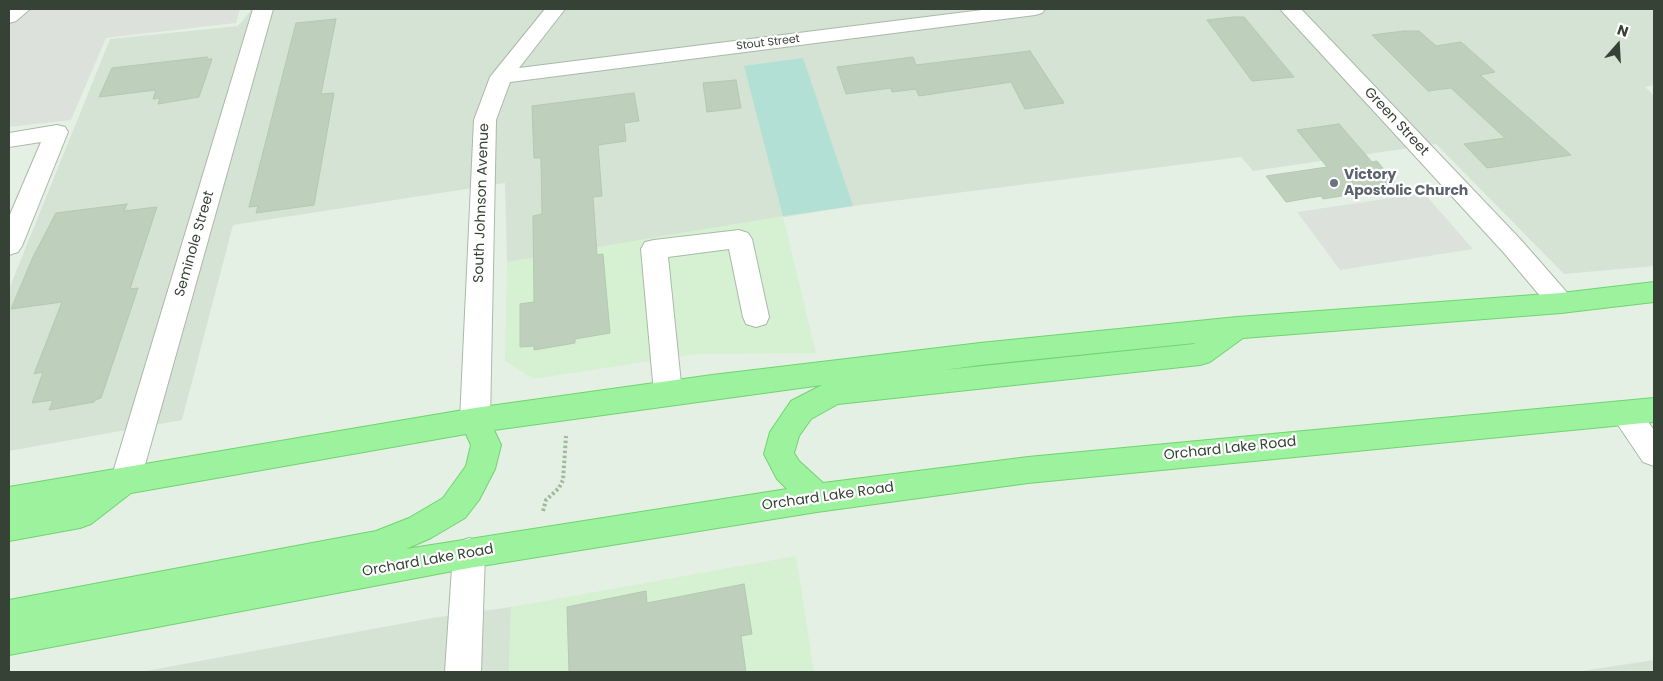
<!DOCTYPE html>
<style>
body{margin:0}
#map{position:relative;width:1663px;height:681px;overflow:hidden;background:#e5f0e5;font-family:Poppins,sans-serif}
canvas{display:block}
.frame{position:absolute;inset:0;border:10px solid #364235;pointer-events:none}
.north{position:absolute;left:1593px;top:20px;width:50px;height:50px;-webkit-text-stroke:4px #fff;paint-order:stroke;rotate:19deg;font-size:14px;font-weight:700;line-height:20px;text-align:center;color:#364235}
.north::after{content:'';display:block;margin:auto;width:18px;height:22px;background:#364235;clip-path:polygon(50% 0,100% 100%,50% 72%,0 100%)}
</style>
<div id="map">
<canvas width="1663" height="681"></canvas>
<div class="frame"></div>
<div class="north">N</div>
</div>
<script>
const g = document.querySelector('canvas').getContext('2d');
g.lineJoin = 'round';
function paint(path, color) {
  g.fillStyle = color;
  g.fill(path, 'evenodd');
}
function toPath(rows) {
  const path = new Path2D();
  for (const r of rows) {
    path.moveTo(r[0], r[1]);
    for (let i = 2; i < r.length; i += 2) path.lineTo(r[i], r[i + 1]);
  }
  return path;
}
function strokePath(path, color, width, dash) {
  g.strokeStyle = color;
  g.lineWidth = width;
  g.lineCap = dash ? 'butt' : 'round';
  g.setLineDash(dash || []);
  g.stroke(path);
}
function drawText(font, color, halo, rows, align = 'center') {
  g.font = font + ' Poppins,sans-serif';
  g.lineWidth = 4.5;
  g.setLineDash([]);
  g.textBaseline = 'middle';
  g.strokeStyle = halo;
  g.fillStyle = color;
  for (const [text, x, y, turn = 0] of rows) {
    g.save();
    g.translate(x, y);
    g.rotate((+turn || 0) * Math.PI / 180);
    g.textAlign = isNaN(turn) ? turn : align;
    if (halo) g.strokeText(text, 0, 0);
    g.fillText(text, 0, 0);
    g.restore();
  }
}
paint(toPath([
 [252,9,1654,9,1654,85,1645,87,1654,95,1654,266,1564,274,1436,144,1253,171,1241,157,853,206,507,262,505,183,233,225,182,420,9,451,9,289,110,39,238,26],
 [511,607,509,672,140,672,432,618],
 [1654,660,1654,672,1575,672]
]), '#d4e3d3');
paint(toPath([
 [783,216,816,353,695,354,534,379,505,361,507,262],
 [796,556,814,672,509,672,511,607]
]), '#d6f0d2');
paint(toPath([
 [803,58,853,206,783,216,744,66]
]), '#b2e0d4');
paint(toPath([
 [9,9,240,9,236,23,106,38,71,120,9,127],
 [1424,193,1473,249,1340,270,1297,212]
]), '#dde1dc');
const building = toPath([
 [1234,17,1244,17,1294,77,1252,81,1207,20,1234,17],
 [336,19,321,94,334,93,314,205,256,213,258,206,249,207,296,23,336,19],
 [1404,31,1419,31,1436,46,1461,42,1495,72,1480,75,1571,155,1487,168,1464,144,1505,138,1451,88,1428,91,1372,35,1404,31],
 [1030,51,1064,103,1025,109,1011,82,919,96,916,89,892,92,891,88,846,94,837,67,913,57,916,65,1030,51],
 [207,57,207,59,212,59,199,97,158,104,160,98,153,99,156,90,99,97,112,68,207,57],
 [736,80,741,108,707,112,703,83,736,80],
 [634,93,639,121,624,123,626,141,598,145,602,196,593,197,597,255,603,254,610,333,575,339,575,343,534,350,534,346,520,347,520,304,534,302,533,216,542,214,541,158,534,158,532,106,634,93],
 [1339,124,1372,162,1377,161,1399,187,1323,199,1321,196,1286,202,1266,176,1327,167,1297,130,1339,124],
 [127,204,124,211,157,207,130,289,138,288,101,398,95,400,94,402,49,410,53,400,32,403,43,372,34,374,62,302,11,309,33,257,56,213,127,204],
 [744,584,752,634,741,636,746,672,569,672,567,607,646,591,647,603,744,584]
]);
paint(building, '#bed0bc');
strokePath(building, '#b2cab0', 1);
const minor = toPath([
 [9,9,30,9,16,21,9,23,9,9],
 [253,9,273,9,141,479,137,489,126,493,115,489,111,479,253,9],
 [545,9,565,9,519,68,990,9,1045,9,1042,13,1035,15,510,82,496,120,490,420,485,429,475,432,465,429,460,420,474,120,490,77,545,9],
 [1280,9,1301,9,1522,241,1570,296,1574,303,1570,310,1561,313,1552,310,1504,253,1280,9],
 [57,125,65,127,68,132,22,246,18,252,9,255,9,217,41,142,9,147,9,133,57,125],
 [739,230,748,233,752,239,769,317,766,324,756,327,746,324,743,317,729,249,668,257,682,393,678,401,668,405,658,401,654,393,641,249,645,242,654,240,739,230],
 [1625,401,1635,404,1654,430,1654,466,1643,462,1610,413,1615,404,1625,401],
 [469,538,480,542,485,553,481,672,445,672,453,553,458,542,469,538]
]);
const major = toPath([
 [1654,282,1654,302,1561,313,1243,338,1210,362,1200,365,838,404,811,419,799,436,794,453,799,461,823,483,1028,457,1654,398,1654,422,1028,483,817,512,469,568,9,655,9,600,376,531,409,518,443,498,466,466,471,445,466,434,131,493,91,524,80,528,9,541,9,487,475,408,712,375,980,343,1237,317,1561,293,1654,282],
 [1195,343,1194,344,944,370,980,365,1195,343],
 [822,385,791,401,770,432,764,454,777,479,787,489,406,549,431,538,465,518,479,500,495,469,501,445,494,430,822,385]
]);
strokePath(minor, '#a9baa9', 2);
strokePath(major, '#70d46f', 2);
strokePath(toPath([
 [543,511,546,500,559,488,563,480,566,436]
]), '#9dba9c', 4, [2.5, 2.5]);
paint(minor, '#fff');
paint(major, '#9cf29d');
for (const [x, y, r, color] of [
 [1334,183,5,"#6b7280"]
]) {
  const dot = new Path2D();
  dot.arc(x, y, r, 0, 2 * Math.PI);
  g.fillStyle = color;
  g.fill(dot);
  strokePath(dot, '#fff', 2);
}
drawText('11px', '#364235', '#fff', [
 ["Stout Street",768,43,-7]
]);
drawText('14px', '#364235', '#fff', [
 ["Green Street",1396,122,47],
 ["South Johnson Avenue",482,203,-88],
 ["Seminole Street",195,244,-74],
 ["Orchard Lake Road",1230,449,-6],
 ["Orchard Lake Road",828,497,-8],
 ["Orchard Lake Road",428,561,-10]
]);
drawText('bold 14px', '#5b616d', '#fff', [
 ["Victory",1344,175],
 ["Apostolic Church",1344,191]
], 'left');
</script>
